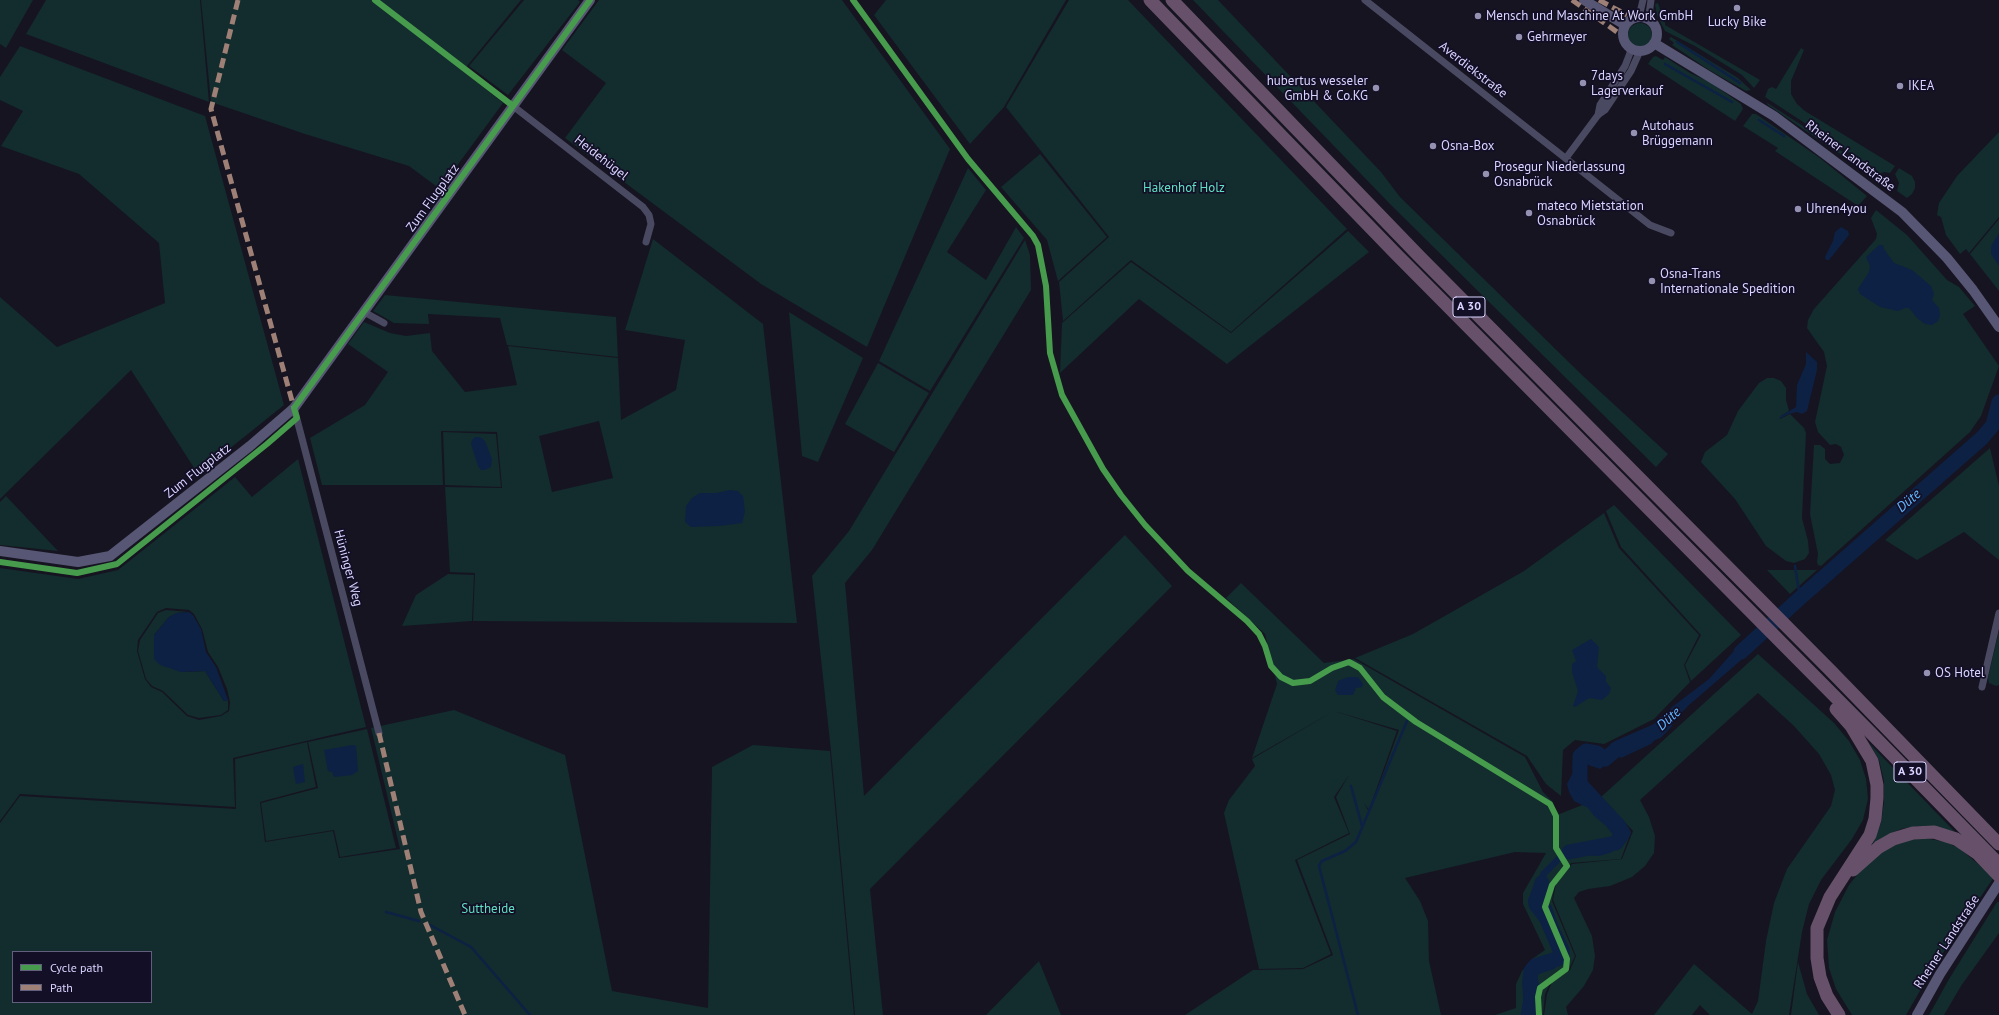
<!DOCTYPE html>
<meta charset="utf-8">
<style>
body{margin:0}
#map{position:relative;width:1999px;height:1015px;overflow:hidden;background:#161421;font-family:"PT Sans",sans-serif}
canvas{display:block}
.legend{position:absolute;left:12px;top:951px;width:140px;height:52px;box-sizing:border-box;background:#130f26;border:1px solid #625e7d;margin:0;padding:5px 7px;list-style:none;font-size:12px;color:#d9d4ff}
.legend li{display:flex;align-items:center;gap:8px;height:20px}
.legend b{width:20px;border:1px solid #625e7d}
</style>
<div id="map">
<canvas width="1999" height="1015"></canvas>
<ul class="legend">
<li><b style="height:5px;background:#469c4c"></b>Cycle path</li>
<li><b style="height:5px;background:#9e8076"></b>Path</li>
</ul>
</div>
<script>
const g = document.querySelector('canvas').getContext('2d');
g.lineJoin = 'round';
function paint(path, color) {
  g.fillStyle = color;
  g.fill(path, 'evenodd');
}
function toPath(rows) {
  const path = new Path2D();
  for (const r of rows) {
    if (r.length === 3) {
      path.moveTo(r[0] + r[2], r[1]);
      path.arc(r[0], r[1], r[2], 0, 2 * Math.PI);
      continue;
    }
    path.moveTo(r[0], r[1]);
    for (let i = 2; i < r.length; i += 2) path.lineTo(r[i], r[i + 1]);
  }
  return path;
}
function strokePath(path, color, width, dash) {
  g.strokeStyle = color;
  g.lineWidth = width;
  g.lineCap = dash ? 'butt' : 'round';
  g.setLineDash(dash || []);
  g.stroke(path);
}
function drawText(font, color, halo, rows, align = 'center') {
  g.font = font + ' "PT Sans",sans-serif';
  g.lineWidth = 3.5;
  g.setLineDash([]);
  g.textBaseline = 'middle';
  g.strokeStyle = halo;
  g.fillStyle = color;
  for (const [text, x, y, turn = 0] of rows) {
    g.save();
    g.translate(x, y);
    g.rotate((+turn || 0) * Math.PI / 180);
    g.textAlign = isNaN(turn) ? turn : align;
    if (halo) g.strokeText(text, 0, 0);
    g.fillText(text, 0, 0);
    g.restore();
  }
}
paint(toPath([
 [0,0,33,0,6,48,0,44],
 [46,0,200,0,209,102,26,34],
 [201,0,521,0,463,71,503,103,440,189,409,166,305,134,211,102],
 [524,0,578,0,580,2,508,95,469,66],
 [599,0,842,0,950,149,867,347,761,284,565,138,606,83,562,50],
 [886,0,1066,0,1004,107,970,144,874,15],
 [1069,0,1128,0,1347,229,1231,332,1131,260,1063,321,1059,282,1109,237,1006,107],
 [1193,0,1218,0,1381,172,1400,197,1582,375,1668,454,1656,467,1390,204],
 [1658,3,1665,23,1665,25,1760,80,1754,88,1742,75,1695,46,1665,31,1657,15,1655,4],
 [1640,35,12],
 [1671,37,1738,78,1751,90,1746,91,1709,70,1672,45,1674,43,1669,39],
 [20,46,205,116,284,405,198,474,131,370,0,499,0,297,57,347,165,303,159,243,79,174,1,146,23,111,0,100,0,77],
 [1801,48,1804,50,1791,81,1791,94,1797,104,1805,111,1895,166,1890,173,1884,172,1879,174,1855,156,1765,97,1768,89,1772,87,1776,89],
 [1656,56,1663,60,1665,57,1690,73,1710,82,1741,104,1743,109,1735,121,1648,64,1653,57],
 [1766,102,1854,159,1856,161,1855,162,1835,151,1768,105],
 [1752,114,1756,114,1820,158,1867,196,1858,206,1775,151,1778,148,1743,126],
 [1999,132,1999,217,1969,253,1966,249,1960,254,1946,235,1941,217,1937,215,1939,203,1957,176],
 [1040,154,1107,237,1058,281,1047,240,1001,187],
 [968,168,986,190,947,252,986,280,1016,227,1024,238,930,391,879,361],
 [1899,168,1912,176,1915,182,1915,188,1912,194,1907,198,1897,191,1899,183,1895,174],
 [1876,210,1907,235,1947,280,1959,287,1975,306,1963,314,1999,366,1981,416,1970,432,1821,566,1818,565,1817,562,1818,554,1810,514,1814,445,1820,445,1825,449,1825,459,1830,464,1840,463,1844,455,1841,447,1836,444,1830,445,1818,432,1815,422,1827,366,1824,352,1807,328,1808,320,1814,309,1876,239,1877,234,1871,218],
 [1999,219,1999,291,1970,254],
 [1348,231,1369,252,1227,364,1139,299,1060,373,1062,323,1131,262,1231,333],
 [653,239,763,324,797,623,473,621,475,573,450,572,445,487,502,488,497,432,441,431,443,485,322,485,310,438,365,405,388,372,348,344,364,322,390,333,406,336,430,333,432,351,465,392,517,385,508,346,618,358,621,420,676,390,685,340,625,330],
 [599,421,613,478,552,492,539,436],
 [1025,240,1030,255,1031,290,872,550,845,583,864,796,1125,535,1172,586,870,889,883,1015,855,1015,831,751,812,576,849,531],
 [385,295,616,317,618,357,507,345,500,318,428,314,429,324,394,323,373,311],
 [789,312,863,358,818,462,802,456],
 [878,363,929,393,894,452,845,424],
 [1767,378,1774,378,1781,381,1786,388,1786,400,1789,411,1781,416,1780,419,1790,414,1804,428,1806,433,1802,518,1808,541,1809,553,1805,559,1794,563,1786,561,1766,546,1735,499,1701,462,1705,452,1727,435,1738,411,1759,383],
 [443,432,496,434,501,487,445,485],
 [1990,448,1999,486,1999,560,1964,532,1917,560,1885,540],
 [298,459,366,727,233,758,235,807,20,794,0,821,0,568,78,579,118,570,235,477,252,497],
 [166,608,189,610,194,614,202,629,208,652,218,667,227,689,230,702,229,711,221,716,199,720,187,716,162,692,151,687,145,679,137,651,138,640,157,612],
 [6,496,58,551,0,545,0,502],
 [1614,505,1741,635,1691,681,1685,665,1701,635,1621,547,1606,511],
 [1604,513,1619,548,1699,635,1684,665,1690,682,1654,719,1604,744,1575,740,1563,750,1561,796,1546,784,1527,756,1355,658,1413,634,1524,571],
 [1767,570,1817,570,1790,594],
 [448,574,474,575,472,621,402,626,416,595],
 [1241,583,1324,663,1354,659,1525,757,1543,792,1553,802,1557,815,1600,798,1631,832,1621,859,1571,863,1555,883,1552,901,1575,956,1569,969,1551,981,1545,994,1543,1015,1495,1015,1516,1008,1516,984,1522,971,1532,959,1545,950,1523,904,1523,893,1546,853,1515,852,1405,878,1420,901,1428,921,1429,961,1441,1015,1185,1015,1253,970,1303,969,1333,955,1297,860,1350,834,1336,797,1349,775,1334,797,1349,833,1295,860,1331,954,1303,968,1259,969,1224,813,1229,800,1255,766,1252,759,1334,711,1397,731,1369,810,1364,803,1369,812,1399,730,1334,711,1252,758,1277,684,1265,634,1226,598],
 [166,610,189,612,177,613,169,617,154,635,181,672,205,671,224,701,228,700,228,710,221,715,199,718,188,715,163,691,152,686,146,679,138,651,140,640,158,613],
 [1999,630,1999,685,1996,686,1989,683,1988,678],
 [1758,654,1834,723,1849,741,1860,760,1866,779,1868,799,1863,820,1852,839,1821,880,1809,904,1802,932,1789,1015,1710,1015,1700,1005,1692,1015,1654,1015,1694,964,1752,1014,1758,1001,1766,941,1774,903,1787,869,1831,806,1835,790,1831,775,1819,754,1794,726,1758,693,1640,800,1649,817,1655,836,1654,853,1645,866,1632,877,1610,886,1588,889,1579,892,1574,898,1592,936,1595,956,1593,970,1584,986,1566,1007,1568,1015,1544,1015,1547,994,1552,982,1570,970,1576,956,1553,900,1556,883,1572,864,1622,859,1633,831,1601,797],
 [454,710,565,755,612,991,708,1008,712,767,753,745,830,751,854,1015,0,1015,0,823,20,796,236,809,235,759,307,742,316,787,260,802,265,842,333,831,339,858,400,849,371,728],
 [13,952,151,952,151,1002,13,1002],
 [367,729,396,848,340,857,334,830,266,841,261,803,318,788,308,742],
 [1869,743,1955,832,1933,826,1918,826,1901,829,1885,836,1872,846,1881,823,1884,802,1884,781,1879,760],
 [1925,838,1946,842,1959,848,1994,877,1935,965,1906,1015,1852,1015,1836,989,1829,968,1827,940,1835,912,1849,885,1864,866,1888,846,1907,839],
 [1997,902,1999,902,1999,933,1961,986,1944,1015,1929,1015,1949,979],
 [1039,961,1061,1015,986,1015],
 [1798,962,1807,994,1819,1015,1791,1015]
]), '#132c2d');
paint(toPath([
 [1841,227,1848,231,1849,235,1829,260,1826,260,1825,257,1833,241,1835,232],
 [1999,233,1999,266,1991,254,1991,246],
 [1879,245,1883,245,1884,249,1894,263,1912,270,1931,286,1934,294,1932,300,1939,308,1940,315,1938,321,1932,325,1925,324,1917,318,1909,308,1905,308,1898,311,1880,307,1860,294,1858,289,1869,272,1870,266,1866,257],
 [1806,352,1817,362,1817,370,1807,411,1802,414,1797,412,1789,414,1779,419,1781,416,1796,407,1797,385,1806,364],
 [475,437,480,437,485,441,492,459,491,467,485,470,481,470,478,466,471,444,472,440],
 [730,490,738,491,743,496,745,512,742,523,719,526,691,527,685,522,686,506,692,498,700,493,716,493],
 [189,612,193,615,201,629,206,652,216,667,228,700,224,701,205,671,181,672,160,665,154,659,154,635,169,617,177,613],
 [1753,637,1761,643,1689,705,1651,744,1621,758,1618,756,1600,769,1583,763,1580,765,1581,780,1587,795,1603,811,1623,838,1619,847,1610,853,1599,856,1582,855,1573,853,1560,862,1547,875,1536,904,1546,918,1548,929,1561,957,1560,963,1554,969,1536,975,1532,978,1531,983,1532,995,1529,1015,1522,1015,1524,1010,1522,982,1526,974,1532,969,1546,965,1554,959,1554,955,1540,922,1529,908,1528,900,1541,872,1562,851,1573,846,1602,848,1614,842,1613,835,1606,826,1594,816,1588,808,1574,801,1569,792,1567,784,1573,772,1572,765,1575,756,1582,753,1587,753,1597,759,1607,754,1611,743,1618,741,1629,744,1647,735,1672,707,1709,679,1733,652],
 [1591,639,1599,647,1597,667,1606,676,1606,682,1611,688,1609,694,1602,700,1589,698,1575,707,1573,706,1578,691,1572,672,1572,664,1576,661,1572,650],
 [1348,677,1358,677,1363,684,1362,687,1356,688,1353,695,1338,695,1335,690,1338,681],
 [353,745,356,746,358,771,352,775,334,777,332,772,328,771,324,750],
 [303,764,305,782,296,784,293,767]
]), '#0d2144');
strokePath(toPath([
 [1677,42,1740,83],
 [1665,64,1732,102],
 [1759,120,1784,136],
 [1795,566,1800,598],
 [1351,786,1362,826],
 [386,912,419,921],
 [430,925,471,947,530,1015],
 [1358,1015,1319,866,1322,861,1345,851,1356,842,1407,721]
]), '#0d2144', 2.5);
strokePath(toPath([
 [1741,652,1800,598,1982,438,1993,425,1999,402],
 [1569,852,1616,843,1623,833,1618,825,1580,784,1580,756,1586,751,1597,753,1605,759,1618,748,1657,731,1665,723],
 [1528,1015,1533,990,1530,979,1531,971,1535,966,1557,959,1562,956,1562,950,1551,928,1545,910,1536,901,1542,883]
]), '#0d2144', 15);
strokePath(toPath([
 [1365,0,1650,225,1671,233],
 [1639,17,1643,0],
 [1651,22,1649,15,1651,0],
 [513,106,643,207,649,215,651,224,646,242],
 [1598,115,1600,105,1625,66,1630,53,1630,48],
 [1566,158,1598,115,1605,110,1631,71,1640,51],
 [364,312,384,323],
 [294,408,379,733],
 [1982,687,1999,613]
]), '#4a4962', 7);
strokePath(toPath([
 [1584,0,1625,25],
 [1640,34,17],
 [1654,43,1774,116,1902,212,1947,258,1973,290,1999,327],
 [0,551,78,562,110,556,250,446,294,408,590,0],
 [1917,1015,1940,974,1999,883]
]), '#575674', 10);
strokePath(toPath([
 [1150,0,1396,254,1867,729,1999,864],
 [1172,0,1419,256,1830,670,1999,844],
 [1836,709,1851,726,1872,761,1877,785,1877,798,1875,819,1870,835,1830,897,1817,928,1817,958,1820,977,1827,996,1839,1015],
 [1853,870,1879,847,1893,839,1913,833,1934,832,1956,839,1978,854,1999,876]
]), '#67516a', 13);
strokePath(toPath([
 [238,0,211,109,294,408],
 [1572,0,1617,32],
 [1599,0,1627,15],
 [379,733,421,912,465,1015]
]), '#9e8076', 5, [10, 5]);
strokePath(toPath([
 [375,0,513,106],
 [853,0,968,159,1033,236,1038,245,1046,286,1050,353,1062,395,1103,469,1121,495,1145,525,1188,571,1247,621,1259,634,1265,646,1271,666,1281,677,1293,683,1310,681,1332,668,1349,662,1360,668,1383,697,1416,722,1550,804,1556,816,1556,848,1567,866,1552,885,1545,907,1567,959,1566,969,1540,988,1538,997,1539,1015],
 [0,562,77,573,117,564,267,444,297,418,294,408,590,0]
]), '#469c4c', 6);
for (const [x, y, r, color] of [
 [1737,8,4,"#9591b1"],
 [1478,16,4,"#9591b1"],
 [1519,37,4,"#9591b1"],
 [1583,83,4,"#9591b1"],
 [1900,86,4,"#9591b1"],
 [1376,88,4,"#9591b1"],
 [1634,133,4,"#9591b1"],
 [1433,146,4,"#9591b1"],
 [1486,174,4,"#9591b1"],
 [1798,209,4,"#9591b1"],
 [1529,213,4,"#9591b1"],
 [1652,281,4,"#9591b1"],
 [1927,673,4,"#9591b1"]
]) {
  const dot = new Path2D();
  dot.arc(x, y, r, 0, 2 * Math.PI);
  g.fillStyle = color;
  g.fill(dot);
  strokePath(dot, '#130f26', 1.5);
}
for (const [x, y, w] of [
 [1469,307,32],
 [1910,772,32]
]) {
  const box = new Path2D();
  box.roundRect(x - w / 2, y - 10, w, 20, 3);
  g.fillStyle = '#130f26';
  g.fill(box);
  strokePath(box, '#d9d4ff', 1);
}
drawText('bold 12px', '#d9d4ff', null, [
 ["A 30",1469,307],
 ["A 30",1910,772]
]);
drawText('13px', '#d9d4ff', '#130f26', [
 ["Mensch und Maschine At Work GmbH",1486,16],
 ["Lucky Bike",1737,22,"center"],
 ["Gehrmeyer",1527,37],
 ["7days",1591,76],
 ["Lagerverkauf",1591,91],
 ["hubertus wesseler",1368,81,"right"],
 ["GmbH & Co.KG",1368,96,"right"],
 ["IKEA",1908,86],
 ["Autohaus",1642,126],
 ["Brüggemann",1642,141],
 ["Osna-Box",1441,146],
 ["Prosegur Niederlassung",1494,167],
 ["Osnabrück",1494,182],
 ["mateco Mietstation",1537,206],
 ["Osnabrück",1537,221],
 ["Uhren4you",1806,209],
 ["Osna-Trans",1660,274],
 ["Internationale Spedition",1660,289],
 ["OS Hotel",1935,673]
], 'left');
drawText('13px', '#d9d4ff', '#130f26', [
 ["Averdiekstraße",1473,70,38],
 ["Rheiner Landstraße",1850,156,37],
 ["Heidehügel",601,158,38],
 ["Zum Flugplatz",433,198,-54],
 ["Zum Flugplatz",198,471,-38],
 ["Hüninger Weg",348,568,75],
 ["Rheiner Landstraße",1947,942,-57]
]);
drawText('13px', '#5fe0c0', '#130f26', [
 ["Hakenhof Holz",1184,188],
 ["Suttheide",488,909]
]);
drawText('italic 14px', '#62b6ff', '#130f26', [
 ["Düte",1909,501,-41],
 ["Düte",1669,719,-42]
]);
</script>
